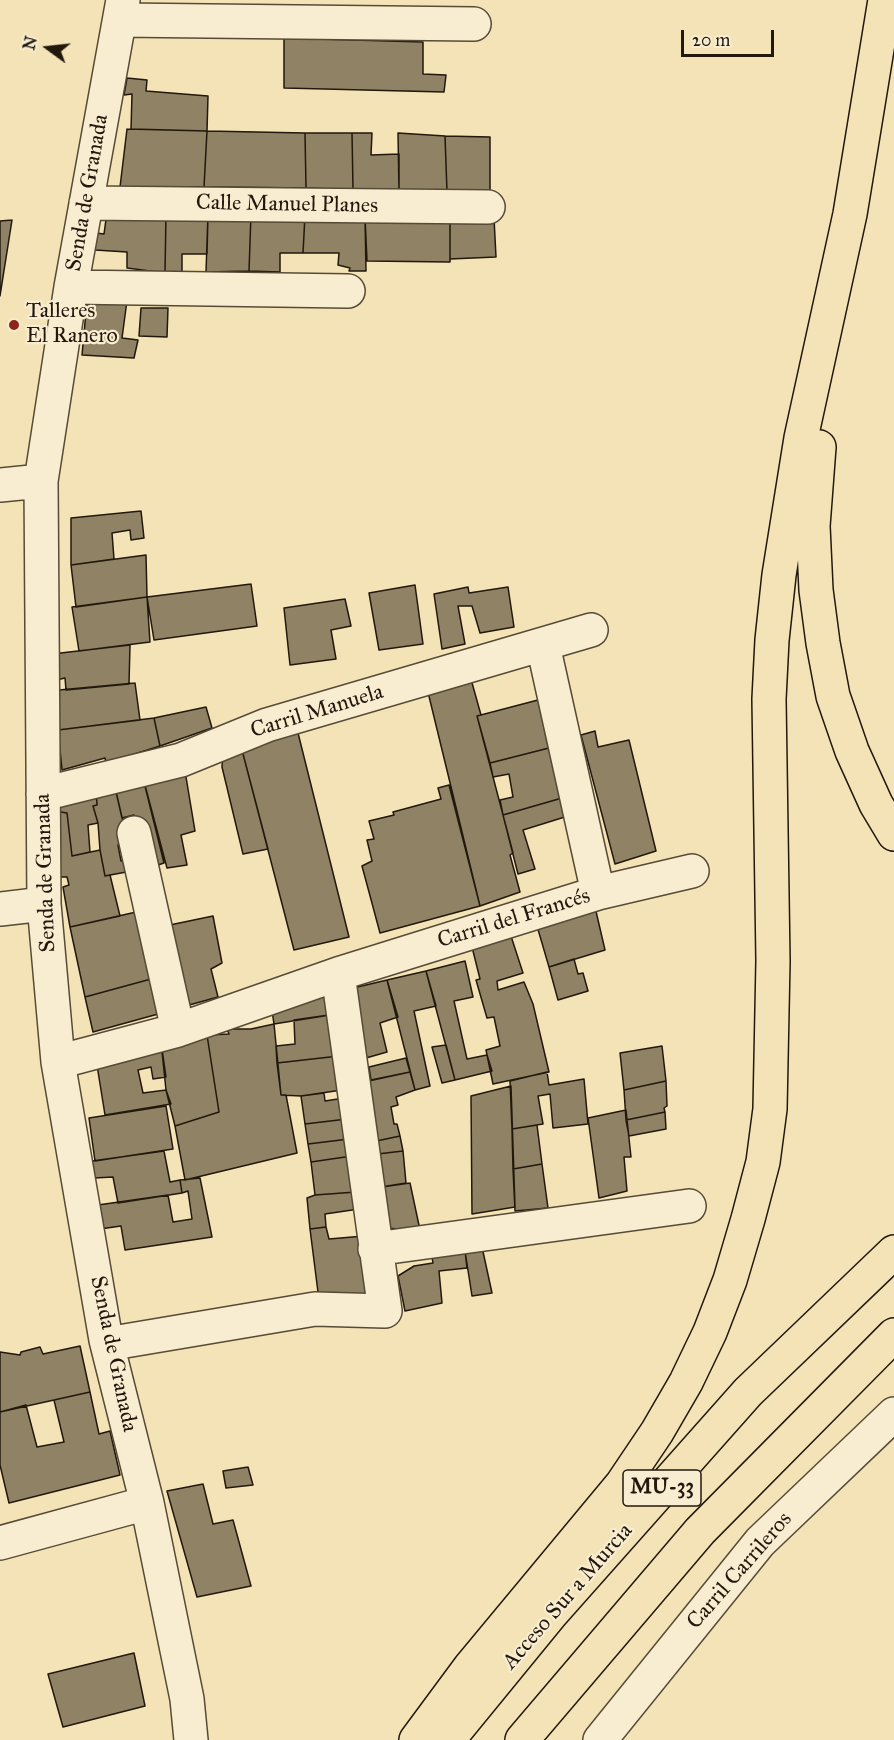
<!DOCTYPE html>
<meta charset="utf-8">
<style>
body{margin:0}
#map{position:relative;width:894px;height:1740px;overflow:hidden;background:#f4e3b6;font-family:"IM FELL Great Primer",serif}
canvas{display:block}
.north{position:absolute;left:18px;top:18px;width:60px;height:60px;-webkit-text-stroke:4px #f8edd0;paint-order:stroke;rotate:285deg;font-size:16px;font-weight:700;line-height:24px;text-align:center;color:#22180d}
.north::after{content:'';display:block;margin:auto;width:21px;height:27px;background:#22180d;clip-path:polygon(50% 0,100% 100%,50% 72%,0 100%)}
.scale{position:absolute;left:681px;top:30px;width:93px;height:27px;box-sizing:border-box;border:3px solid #22180d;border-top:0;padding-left:8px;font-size:18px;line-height:21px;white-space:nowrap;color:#22180d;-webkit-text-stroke:4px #f8edd0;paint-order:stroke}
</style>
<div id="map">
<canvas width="894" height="1740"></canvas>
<div class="north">N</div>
<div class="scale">20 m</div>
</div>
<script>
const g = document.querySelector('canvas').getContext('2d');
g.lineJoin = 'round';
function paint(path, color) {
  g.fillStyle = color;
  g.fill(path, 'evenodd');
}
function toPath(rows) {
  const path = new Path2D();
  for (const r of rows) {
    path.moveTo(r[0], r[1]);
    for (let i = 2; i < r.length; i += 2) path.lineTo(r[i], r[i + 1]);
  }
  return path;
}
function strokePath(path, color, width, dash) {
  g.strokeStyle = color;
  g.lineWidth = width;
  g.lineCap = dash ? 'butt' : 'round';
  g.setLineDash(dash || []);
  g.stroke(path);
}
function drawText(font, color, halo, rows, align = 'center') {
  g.font = font + ' "IM FELL Great Primer",serif';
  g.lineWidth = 4.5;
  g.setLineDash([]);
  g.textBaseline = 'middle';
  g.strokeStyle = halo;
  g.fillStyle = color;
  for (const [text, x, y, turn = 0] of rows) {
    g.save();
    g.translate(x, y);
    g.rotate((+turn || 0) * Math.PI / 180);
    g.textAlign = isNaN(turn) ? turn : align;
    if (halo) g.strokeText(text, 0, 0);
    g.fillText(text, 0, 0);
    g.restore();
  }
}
const building = toPath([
 [284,38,423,42,423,74,446,75,444,92,284,88,284,38],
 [127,78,147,80,146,91,208,96,207,131,131,129,132,94,124,95,127,78],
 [127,129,207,131,204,187,120,187,127,129],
 [207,131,305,133,306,188,204,187,207,131],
 [305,133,352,133,353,190,306,188,305,133],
 [352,133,372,133,371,155,399,154,399,191,353,190,352,133],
 [398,133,445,136,447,192,399,191,398,133],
 [445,136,490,137,490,194,447,192,445,136],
 [107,212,166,213,165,273,127,268,127,252,95,250,96,233,104,234,107,212],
 [166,213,208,214,207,254,182,254,182,273,165,273,166,213],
 [208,214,251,214,249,271,206,272,208,214],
 [251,214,305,215,303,253,280,253,280,272,249,271,251,214],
 [305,215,365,217,366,271,349,271,350,268,338,265,339,253,303,253,305,215],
 [365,217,450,219,450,262,367,261,365,217],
 [494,218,496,257,450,259,450,219,494,218],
 [12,220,0,296,0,221,12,220],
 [88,290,128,293,122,338,138,340,134,358,82,355,88,290],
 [141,308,168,308,167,337,139,336,141,308],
 [141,511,144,538,131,540,130,530,112,533,114,559,71,565,71,518,141,511],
 [146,555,147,597,76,607,71,565,146,555],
 [251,584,257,626,154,640,147,597,251,584],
 [415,585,423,644,379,650,369,593,415,585],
 [468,587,469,593,508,587,514,627,480,633,472,606,458,606,465,644,442,649,434,594,468,587],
 [147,597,150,642,79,651,72,607,147,597],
 [345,599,351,626,331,630,336,659,290,665,284,608,345,599],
 [130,645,129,684,66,690,65,678,52,681,52,654,130,645],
 [469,672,481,715,477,716,513,853,510,855,520,892,480,906,426,684,469,672],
 [135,683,140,720,58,730,59,690,135,683],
 [538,700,549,748,490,763,477,716,538,700],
 [206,707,212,728,160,746,154,718,206,707],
 [154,718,160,746,106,763,105,758,62,770,58,730,154,718],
 [595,731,598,747,629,740,656,851,615,864,581,735,595,731],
 [298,733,349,937,294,950,242,750,298,733],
 [549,748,562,798,503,815,500,800,513,797,509,774,493,777,490,763,549,748],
 [242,750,268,849,243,854,222,767,223,753,242,750],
 [184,765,195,831,181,835,187,865,167,868,142,774,184,765],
 [142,774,164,863,149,868,134,815,122,818,114,783,142,774],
 [114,783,128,843,118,845,121,861,132,857,137,870,105,876,100,850,98,823,93,806,97,805,96,787,114,783],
 [449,785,480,906,380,933,362,866,372,861,367,840,374,839,369,821,394,815,393,812,441,799,438,788,449,785],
 [96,787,97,805,93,806,98,823,88,825,90,852,72,856,67,813,55,811,55,797,96,787],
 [562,798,568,816,523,830,535,869,518,874,503,815,562,798],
 [55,811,67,813,72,856,100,850,105,876,110,875,120,916,70,927,63,887,69,885,67,877,52,877,55,811],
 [595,907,605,950,549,967,537,926,595,907],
 [145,910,162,976,85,997,70,927,145,910],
 [213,916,222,963,211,969,218,997,182,1007,165,926,213,916],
 [509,930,523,973,497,981,498,990,524,982,533,1004,549,1072,493,1084,486,1050,500,1046,494,1017,487,1018,476,980,480,979,471,943,509,930],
 [574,959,578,974,583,973,588,991,558,1000,549,967,574,959],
 [465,961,473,997,454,1001,467,1059,487,1055,492,1071,455,1080,426,971,465,961],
 [426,971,436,1006,414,1011,430,1086,415,1090,387,980,426,971],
 [162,976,169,1011,93,1032,85,997,162,976],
 [387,980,398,1017,380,1023,387,1052,366,1058,349,989,387,980],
 [334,989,336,1014,274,1024,271,1004,334,989],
 [336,1014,339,1056,277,1063,276,1046,295,1044,294,1020,336,1014],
 [274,1024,281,1095,286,1095,297,1153,185,1180,175,1126,219,1112,207,1035,229,1034,227,1029,251,1029,274,1024],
 [207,1035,219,1112,175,1126,166,1090,161,1042,207,1035],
 [161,1042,166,1077,153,1079,151,1067,138,1070,143,1093,166,1090,171,1104,105,1115,96,1059,161,1042],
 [446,1045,455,1080,442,1083,432,1047,446,1045],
 [662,1046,666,1081,624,1090,620,1053,662,1046],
 [339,1056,342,1090,301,1096,281,1095,277,1063,339,1056],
 [406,1058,410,1072,371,1080,369,1067,406,1058],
 [410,1072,415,1090,396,1097,398,1105,391,1107,394,1124,397,1124,400,1136,367,1143,364,1082,410,1072],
 [547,1072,549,1085,584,1079,588,1124,553,1128,550,1094,538,1096,543,1124,512,1129,510,1081,547,1072],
 [666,1081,667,1106,664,1108,665,1112,626,1120,624,1090,666,1081],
 [511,1086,515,1207,472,1214,471,1096,511,1086],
 [324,1093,325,1101,344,1098,347,1119,305,1124,301,1096,324,1093],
 [166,1106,173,1149,95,1161,89,1118,166,1106],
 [626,1110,631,1157,624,1157,627,1191,599,1198,588,1118,626,1110],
 [665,1112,666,1129,629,1136,626,1120,665,1112],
 [347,1119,349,1139,308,1144,305,1124,347,1119],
 [537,1125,542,1164,513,1169,512,1129,537,1125],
 [400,1136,403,1151,369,1155,367,1143,400,1136],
 [349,1139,352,1156,311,1162,308,1144,349,1139],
 [164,1151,170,1182,180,1180,182,1193,118,1203,113,1177,94,1178,92,1161,164,1151],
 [403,1151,406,1183,375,1188,369,1155,403,1151],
 [352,1156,356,1192,315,1195,311,1162,352,1156],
 [542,1164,548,1208,515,1211,513,1169,542,1164],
 [200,1178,212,1237,125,1250,121,1226,100,1229,98,1205,168,1195,173,1222,192,1219,188,1191,182,1193,180,1180,200,1178],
 [410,1183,420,1230,382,1228,375,1188,410,1183],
 [356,1192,359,1209,325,1214,326,1227,310,1229,307,1198,315,1195,356,1192],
 [326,1227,329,1239,364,1236,368,1297,319,1300,310,1229,326,1227],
 [482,1247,492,1293,472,1296,465,1251,482,1247],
 [465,1251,467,1268,439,1271,442,1303,405,1311,398,1276,414,1266,433,1263,432,1257,465,1251],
 [80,1346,90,1392,0,1412,0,1352,20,1355,21,1352,40,1347,43,1354,80,1346],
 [90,1392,99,1434,110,1431,120,1475,9,1503,0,1465,0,1412,26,1405,37,1447,64,1442,54,1400,90,1392],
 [248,1467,253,1485,226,1488,223,1471,248,1467],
 [203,1484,213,1524,233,1520,251,1586,197,1597,167,1491,203,1484],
 [134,1653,145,1706,63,1727,48,1674,134,1653]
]);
paint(building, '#8f8265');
strokePath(building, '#22180d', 1.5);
const street = toPath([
 [123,0,71,287,41,481,44,904,58,1062,106,1340,147,1503,187,1699,191,1740],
 [120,20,474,24],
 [86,203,488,207],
 [71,287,348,291],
 [0,485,41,481],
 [543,645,598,893],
 [43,794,181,760,267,725,591,630],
 [134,833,178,1030],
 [0,909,44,904],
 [58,1062,178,1030,338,974,598,893,692,871],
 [375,1249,689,1206],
 [107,1344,315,1309,385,1311,338,974],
 [0,1543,147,1503],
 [600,1740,760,1542,894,1414]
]);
const highway = toPath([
 [819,447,813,526,816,590,823,643,833,696,852,751,876,804,894,834],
 [416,1740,470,1667,622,1484,657,1432,686,1382,710,1332,730,1280,748,1219,763,1162,770,1109,773,961,769,699,772,640,779,575,801,438,850,214,885,0],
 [448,1740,551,1614,748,1392,894,1252],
 [522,1740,700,1531,894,1335]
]);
strokePath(street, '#564b37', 36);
strokePath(highway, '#22180d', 36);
strokePath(street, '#f8edd0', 33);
strokePath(highway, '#f4e3b6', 33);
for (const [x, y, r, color] of [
 [14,325,6,"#8f2418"]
]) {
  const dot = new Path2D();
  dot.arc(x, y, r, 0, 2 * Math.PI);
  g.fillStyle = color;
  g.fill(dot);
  strokePath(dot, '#f8edd0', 2);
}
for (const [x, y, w] of [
 [662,1488,78]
]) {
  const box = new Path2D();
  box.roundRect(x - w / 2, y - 18, w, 36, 4.5);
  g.fillStyle = '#f8edd0';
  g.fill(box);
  strokePath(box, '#22180d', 1.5);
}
drawText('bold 21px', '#22180d', null, [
 ["MU-33",662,1488]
]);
drawText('22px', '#22180d', '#f8edd0', [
 ["Senda de Granada",88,193,-80],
 ["Calle Manuel Planes",287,205,1],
 ["Carril Manuela",317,712,-17],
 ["Senda de Granada",46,873,-92],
 ["Carril del Francés",514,919,-17],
 ["Senda de Granada",113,1354,78],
 ["Carril Carrileros",740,1571,-49],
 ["Acceso Sur a Murcia",568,1597,-49]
]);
drawText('22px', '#22180d', '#f8edd0', [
 ["Talleres",26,312],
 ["El Ranero",26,337]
], 'left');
</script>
